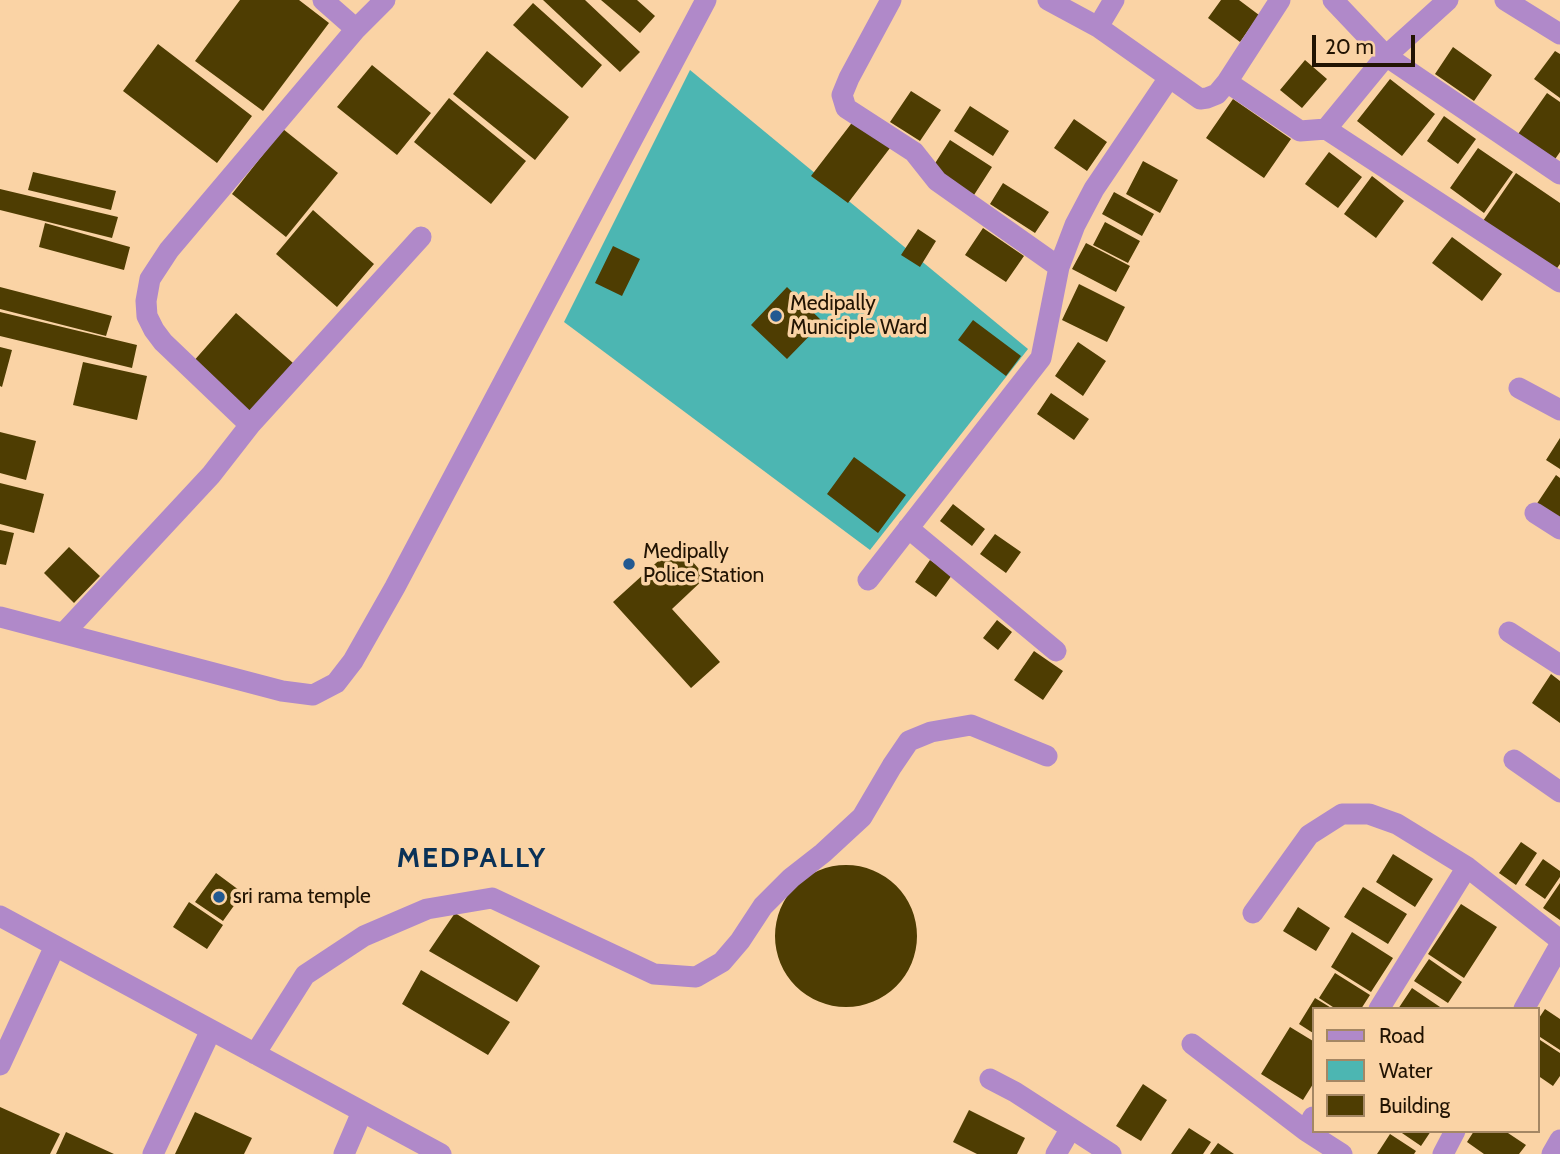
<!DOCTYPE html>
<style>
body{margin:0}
#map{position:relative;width:1560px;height:1154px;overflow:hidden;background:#fad3a5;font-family:Cabin,sans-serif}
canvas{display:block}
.legend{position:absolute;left:1312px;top:1007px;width:228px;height:126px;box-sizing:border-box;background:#fad3a5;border:2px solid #a48764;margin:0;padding:9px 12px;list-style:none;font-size:21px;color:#221403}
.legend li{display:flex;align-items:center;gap:14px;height:35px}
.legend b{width:35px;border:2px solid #a48764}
.scale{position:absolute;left:1312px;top:35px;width:103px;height:32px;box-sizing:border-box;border:4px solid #221403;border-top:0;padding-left:9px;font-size:21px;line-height:24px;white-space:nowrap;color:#221403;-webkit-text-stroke:5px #fad3a5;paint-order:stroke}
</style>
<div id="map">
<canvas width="1560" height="1154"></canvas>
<ul class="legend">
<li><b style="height:9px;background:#b089c9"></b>Road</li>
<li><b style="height:19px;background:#4cb6b2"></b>Water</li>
<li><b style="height:19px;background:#4e3d02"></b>Building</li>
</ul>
<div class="scale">20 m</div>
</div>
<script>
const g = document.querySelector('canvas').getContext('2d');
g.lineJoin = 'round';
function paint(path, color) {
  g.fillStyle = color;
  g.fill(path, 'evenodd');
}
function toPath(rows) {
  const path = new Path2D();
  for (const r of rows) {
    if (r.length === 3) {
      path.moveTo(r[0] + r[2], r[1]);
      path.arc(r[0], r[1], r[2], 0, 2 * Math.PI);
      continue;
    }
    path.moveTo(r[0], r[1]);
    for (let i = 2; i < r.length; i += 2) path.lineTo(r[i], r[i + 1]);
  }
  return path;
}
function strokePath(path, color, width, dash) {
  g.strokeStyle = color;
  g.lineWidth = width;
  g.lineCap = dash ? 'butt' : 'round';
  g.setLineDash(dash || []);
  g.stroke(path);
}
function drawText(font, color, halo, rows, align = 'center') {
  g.font = font + ' Cabin,sans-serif';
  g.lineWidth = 7;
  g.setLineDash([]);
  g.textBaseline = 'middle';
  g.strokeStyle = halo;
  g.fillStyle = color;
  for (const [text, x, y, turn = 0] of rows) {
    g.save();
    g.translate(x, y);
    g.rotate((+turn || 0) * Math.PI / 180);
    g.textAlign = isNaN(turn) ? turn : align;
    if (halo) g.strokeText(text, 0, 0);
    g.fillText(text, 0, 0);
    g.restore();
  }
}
paint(toPath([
 [690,70,1028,349,870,550,564,322]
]), '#4cb6b2');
paint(toPath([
 [240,0,299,0,329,23,263,111,195,61],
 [543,0,585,0,640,52,620,72],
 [601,0,637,0,655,16,640,33],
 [1221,0,1239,0,1259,15,1240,42,1208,18],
 [533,3,602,65,582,88,513,25],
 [158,44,252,116,217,163,123,91],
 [1453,47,1492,75,1474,101,1435,74],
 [487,51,569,117,535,160,453,94],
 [1555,51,1560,54,1560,98,1534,79],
 [1305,60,1327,79,1302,108,1280,90],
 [372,65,431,113,397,155,337,107],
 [1390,79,1435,114,1402,156,1357,121],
 [911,91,941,110,920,141,890,122],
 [1547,93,1560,102,1560,152,1553,162,1516,137],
 [449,98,526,161,491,204,414,142],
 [1233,99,1291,139,1264,178,1206,138],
 [970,106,1009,131,993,156,954,131],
 [1444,116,1476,139,1458,164,1427,141],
 [1074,119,1107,142,1087,171,1054,148],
 [854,120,890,148,848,203,811,176],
 [283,129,338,173,286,237,232,194],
 [950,140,992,167,974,195,932,168],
 [1478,148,1513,172,1484,213,1450,188],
 [1329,152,1362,177,1338,208,1305,184],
 [1143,161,1178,180,1160,213,1126,194],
 [33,172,116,191,111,210,28,190],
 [1516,173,1560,203,1560,264,1555,271,1483,221],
 [1372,176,1404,201,1376,238,1344,214],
 [1003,183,1049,212,1035,233,990,204],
 [0,189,118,217,112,238,0,210],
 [1114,192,1154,214,1142,236,1102,214],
 [313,210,374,264,337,307,276,254],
 [1105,222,1140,241,1128,263,1093,245],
 [45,223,130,247,124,270,39,247],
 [983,228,1024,256,1006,282,965,255],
 [918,229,936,241,920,267,901,255],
 [1452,237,1502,274,1482,301,1432,263],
 [1086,243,1130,266,1116,292,1072,269],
 [613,246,640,259,622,296,595,283],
 [1079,284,1125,307,1107,342,1062,320],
 [0,287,112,316,106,336,0,309],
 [787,287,823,322,787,359,751,325],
 [0,312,137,345,132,368,0,336],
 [236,313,293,363,250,413,192,363],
 [973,320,1021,356,1006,376,958,340],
 [1078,342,1106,361,1083,396,1055,376],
 [0,347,12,350,2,387,0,386],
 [83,362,147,376,137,420,73,405],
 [1051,393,1089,419,1074,440,1037,414],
 [0,432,36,441,26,480,0,473],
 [1560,438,1560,469,1546,460],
 [854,457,906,495,878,533,827,494],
 [1556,475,1560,478,1560,520,1536,505],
 [0,483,44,494,34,533,0,524],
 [953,504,985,529,972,546,940,521],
 [0,530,14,533,6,565,0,564],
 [995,534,1021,552,1006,573,980,554],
 [677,544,706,577,672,609,720,662,691,688,613,602],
 [69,547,100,576,74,603,44,573],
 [930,560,952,575,936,597,915,582],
 [997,620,1012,632,998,650,983,638],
 [1034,651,1063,671,1043,700,1014,680],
 [1551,674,1560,681,1560,723,1532,703],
 [1521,842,1537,853,1516,885,1499,873],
 [1393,854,1433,879,1415,907,1376,882],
 [1543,859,1560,871,1560,877,1545,899,1525,885],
 [846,936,71],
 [216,873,243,893,223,921,195,902],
 [1560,883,1560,920,1543,908],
 [1363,887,1407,914,1388,944,1344,917],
 [189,902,223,925,207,949,173,927],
 [1461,904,1497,927,1464,978,1428,954],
 [1298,907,1330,928,1316,951,1283,931],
 [455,913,540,966,517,1002,429,951],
 [1352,932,1393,958,1371,992,1331,967],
 [1429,959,1462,982,1448,1003,1414,981],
 [421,970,510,1022,488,1055,402,1004],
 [1335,973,1370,995,1361,1009,1336,1009,1319,998],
 [1412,988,1443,1009,1398,1009],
 [1315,998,1333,1009,1313,1009,1313,1033,1299,1024],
 [1545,1009,1560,1019,1560,1050,1537,1035,1537,1021],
 [1290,1027,1313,1041,1313,1084,1303,1100,1261,1074],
 [1537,1038,1560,1053,1560,1076,1553,1086,1537,1075],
 [1143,1084,1167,1100,1141,1141,1116,1126],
 [0,1107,60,1134,50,1154,0,1154],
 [969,1110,1025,1138,1017,1154,977,1154,953,1142],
 [195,1112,252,1138,244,1154,175,1154],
 [1189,1128,1211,1142,1203,1154,1171,1154],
 [1399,1131,1431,1131,1421,1146],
 [1474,1131,1505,1131,1526,1145,1519,1154,1484,1154,1467,1142],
 [66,1132,114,1154,56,1154],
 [1390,1134,1416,1151,1414,1154,1377,1154],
 [1218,1143,1234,1154,1210,1154]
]), '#4e3d02');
strokePath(toPath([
 [323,0,356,29],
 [891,0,849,78,842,95,846,108,914,152,937,181,1059,267],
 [1048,0,1098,27,1200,99,1207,98,1217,94,1227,82,1280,0],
 [1333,0,1386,56,1560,174],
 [1505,0,1560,34],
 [1098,27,1114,0],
 [1227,82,1300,131,1326,129,1560,282],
 [1326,129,1386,56,1448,0],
 [1519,388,1560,410],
 [250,425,421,237],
 [1535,513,1560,529],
 [908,528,1056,651],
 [868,580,1041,358,1059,267,1075,225,1094,189,1169,78],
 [0,617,282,691,313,695,336,683,353,661,395,587,706,0],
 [1509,632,1560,665],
 [64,633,211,475,250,425,163,342,154,330,147,316,146,301,150,279,169,250,356,29,385,0],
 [1514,760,1560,792],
 [1253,913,1309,835,1342,814,1369,814,1397,824,1467,867,1560,940],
 [0,916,441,1154],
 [1379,1009,1467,867],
 [1524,1009,1560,945],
 [1192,1044,1306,1131],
 [255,1054,305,975,364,936,427,909,492,898,654,974,696,977,722,962,740,941,763,906,791,878,823,853,862,817,892,766,909,741,931,732,971,725,1047,756],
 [0,1065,55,946],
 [990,1079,1015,1092,1111,1154],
 [1313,1117,1306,1131,1342,1154],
 [153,1154,211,1030],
 [344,1154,362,1112],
 [1056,1154,1071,1128],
 [1443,1154,1455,1131],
 [1552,1154,1560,1140]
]), '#b089c9', 21);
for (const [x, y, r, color] of [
 [776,316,7,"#225991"],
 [629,564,7,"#225991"],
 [219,897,7,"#225991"]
]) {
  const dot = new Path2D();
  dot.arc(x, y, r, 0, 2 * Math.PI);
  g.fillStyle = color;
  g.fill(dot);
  strokePath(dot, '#fad3a5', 2.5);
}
drawText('21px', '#221403', '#fad3a5', [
 ["Medipally",790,304],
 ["Municiple Ward",790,328],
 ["Medipally",643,552],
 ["Police Station",643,576],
 ["sri rama temple",233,897]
], 'left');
g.letterSpacing = '2px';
drawText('bold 28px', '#093157', '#fad3a5', [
 ["MEDPALLY",472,859]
]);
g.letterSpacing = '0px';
</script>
